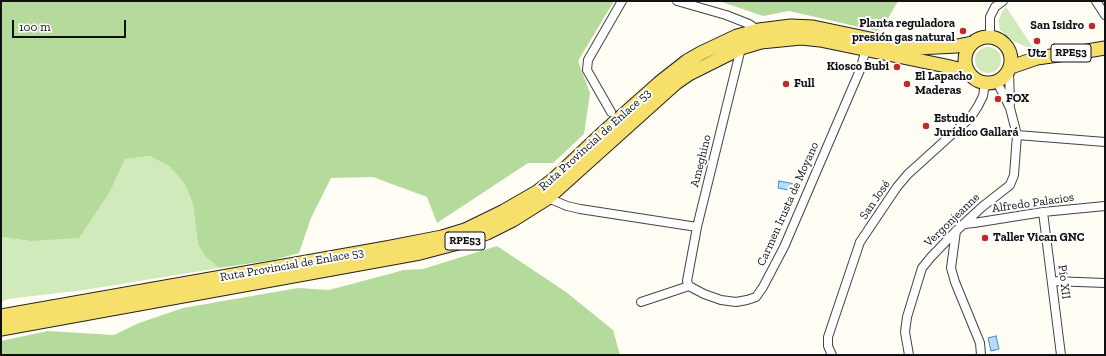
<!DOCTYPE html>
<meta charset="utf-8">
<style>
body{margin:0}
#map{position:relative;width:1106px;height:356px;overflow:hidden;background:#fffdf4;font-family:"Zilla Slab",serif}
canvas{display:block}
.frame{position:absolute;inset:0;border:2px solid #101010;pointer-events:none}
.scale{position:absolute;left:12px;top:20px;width:114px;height:18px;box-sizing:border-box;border:2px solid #101010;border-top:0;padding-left:5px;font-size:12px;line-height:14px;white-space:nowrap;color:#101010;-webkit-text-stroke:3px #fff;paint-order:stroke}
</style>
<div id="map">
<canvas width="1106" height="356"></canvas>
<div class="frame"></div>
<div class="scale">100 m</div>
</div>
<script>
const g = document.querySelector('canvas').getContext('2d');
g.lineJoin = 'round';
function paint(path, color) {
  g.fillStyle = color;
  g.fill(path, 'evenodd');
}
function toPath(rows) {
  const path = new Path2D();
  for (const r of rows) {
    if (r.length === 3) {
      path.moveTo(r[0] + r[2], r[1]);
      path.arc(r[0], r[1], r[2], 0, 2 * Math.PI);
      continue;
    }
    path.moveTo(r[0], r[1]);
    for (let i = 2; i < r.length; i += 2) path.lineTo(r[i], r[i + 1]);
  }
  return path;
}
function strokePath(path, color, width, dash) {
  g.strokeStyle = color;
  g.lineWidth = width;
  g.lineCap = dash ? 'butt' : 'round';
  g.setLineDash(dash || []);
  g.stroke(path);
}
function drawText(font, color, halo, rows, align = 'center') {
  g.font = font + ' "Zilla Slab",serif';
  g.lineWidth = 4;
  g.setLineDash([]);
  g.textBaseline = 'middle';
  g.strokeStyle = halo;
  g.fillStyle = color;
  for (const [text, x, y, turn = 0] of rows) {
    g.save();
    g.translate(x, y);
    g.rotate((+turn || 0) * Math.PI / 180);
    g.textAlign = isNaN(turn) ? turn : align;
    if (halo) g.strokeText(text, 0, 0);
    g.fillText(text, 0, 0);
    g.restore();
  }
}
paint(toPath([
 [1006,7,1034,49,1024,46,1013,41,1000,30,999,24,999,19,1002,12],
 [988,60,13],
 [150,156,170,167,185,184,193,204,198,245,206,257,219,268,84,290,8,299,1,302,1,237,30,241,111,190,125,159]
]), '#d1eabc');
paint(toPath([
 [1,1,614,1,578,61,590,93,584,134,553,163,528,163,437,223,427,197,373,177,331,178,311,218,299,253,273,260,219,268,206,257,198,245,193,204,185,184,170,167,150,156,125,159,111,190,79,238,30,241,1,237],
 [719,1,898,1,886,22,877,31,789,11,763,16],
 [497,246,566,292,613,330,620,355,1,355,1,341,48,331,114,335,139,323,183,308,298,288,329,290,404,270,423,269]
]), '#b4db9c');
const water = toPath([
 [779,181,795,184,794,191,778,188,779,181],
 [996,336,999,349,991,351,988,338,996,336]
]);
paint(water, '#b8dbf6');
strokePath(water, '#3f8acd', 1);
const minor = toPath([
 [677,1,726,15,749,24,761,32],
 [1096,1,1105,15],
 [990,37,990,17,995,7,1003,1],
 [741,48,697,227,687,281,689,286,704,294,721,300,736,302,747,300,756,297,763,287,784,247,860,70,866,49],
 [1009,71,1010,104],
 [611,112,587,70,588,60,622,1],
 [1017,135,1105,142],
 [548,198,567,206,580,209,697,227],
 [1043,212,1061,355],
 [964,224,974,223,1043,212,1105,206],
 [956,231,951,268,955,282,980,343,981,355],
 [1052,281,1105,283],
 [641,302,689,286],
 [832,355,828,346,828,337,860,242,897,187,908,174,971,117,978,106,983,96,985,83],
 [909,355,905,332,907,317,922,268,931,257,956,231,982,207,1010,185,1014,175,1017,135,1010,108,997,82]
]);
const primary = toPath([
 [988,60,23],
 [1011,67,1037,58,1087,51,1105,48],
 [1,316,386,248,442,237,465,230,504,211,537,192,554,179,606,130,659,83,687,61,701,53,737,36,759,30,791,26,813,27,875,40,917,48,957,46,972,43],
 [1,329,420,253,458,243,487,233,513,220,548,198,676,83,689,74,741,48,761,42,801,38,820,40,946,66,963,70,969,73]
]);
strokePath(minor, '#434343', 10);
strokePath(primary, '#212121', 15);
strokePath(minor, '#fff', 8);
strokePath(primary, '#f7df6b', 13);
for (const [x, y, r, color] of [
 [1092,26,4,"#c12b27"],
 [963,31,4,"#c12b27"],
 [1037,41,4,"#c12b27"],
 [897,67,4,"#c12b27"],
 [786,84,4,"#c12b27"],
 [907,84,4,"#c12b27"],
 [998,99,4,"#c12b27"],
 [926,126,4,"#c12b27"],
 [985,238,4,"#c12b27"]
]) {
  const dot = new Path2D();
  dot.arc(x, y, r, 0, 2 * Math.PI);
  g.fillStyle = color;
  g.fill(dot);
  strokePath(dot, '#fff', 1.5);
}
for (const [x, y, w] of [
 [1071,53,40],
 [465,241,40]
]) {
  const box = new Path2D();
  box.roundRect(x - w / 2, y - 9, w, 18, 3);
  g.fillStyle = '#fff';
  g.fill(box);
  strokePath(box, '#101010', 1);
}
drawText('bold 11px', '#101010', null, [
 ["RPE53",1071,53],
 ["RPE53",465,241]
]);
drawText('bold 12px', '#101010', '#fff', [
 ["Planta reguladora",955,24,"right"],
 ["presión gas natural",955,38,"right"],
 ["San Isidro",1084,26,"right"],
 ["Utz",1037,54,"center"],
 ["Kiosco Bubi",889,67,"right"],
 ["El Lapacho",915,77],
 ["Maderas",915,91],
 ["Full",794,84],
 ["FOX",1006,99],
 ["Estudio",934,119],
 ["Jurídico Gallará",934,133],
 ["Taller Vican GNC",993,238]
], 'left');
drawText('12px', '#101010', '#fff', [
 ["Ruta Provincial de Enlace 53",595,140,-42],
 ["Ameghino",701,161,-76],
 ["San José",875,200,-56],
 ["Alfredo Palacios",1033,203,-8],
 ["Carmen Irusta de Moyano",788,204,-66],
 ["Vergonjeanne",952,220,-44],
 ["Ruta Provincial de Enlace 53",292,265,-10],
 ["Pío XII",1064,282,83]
]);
</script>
